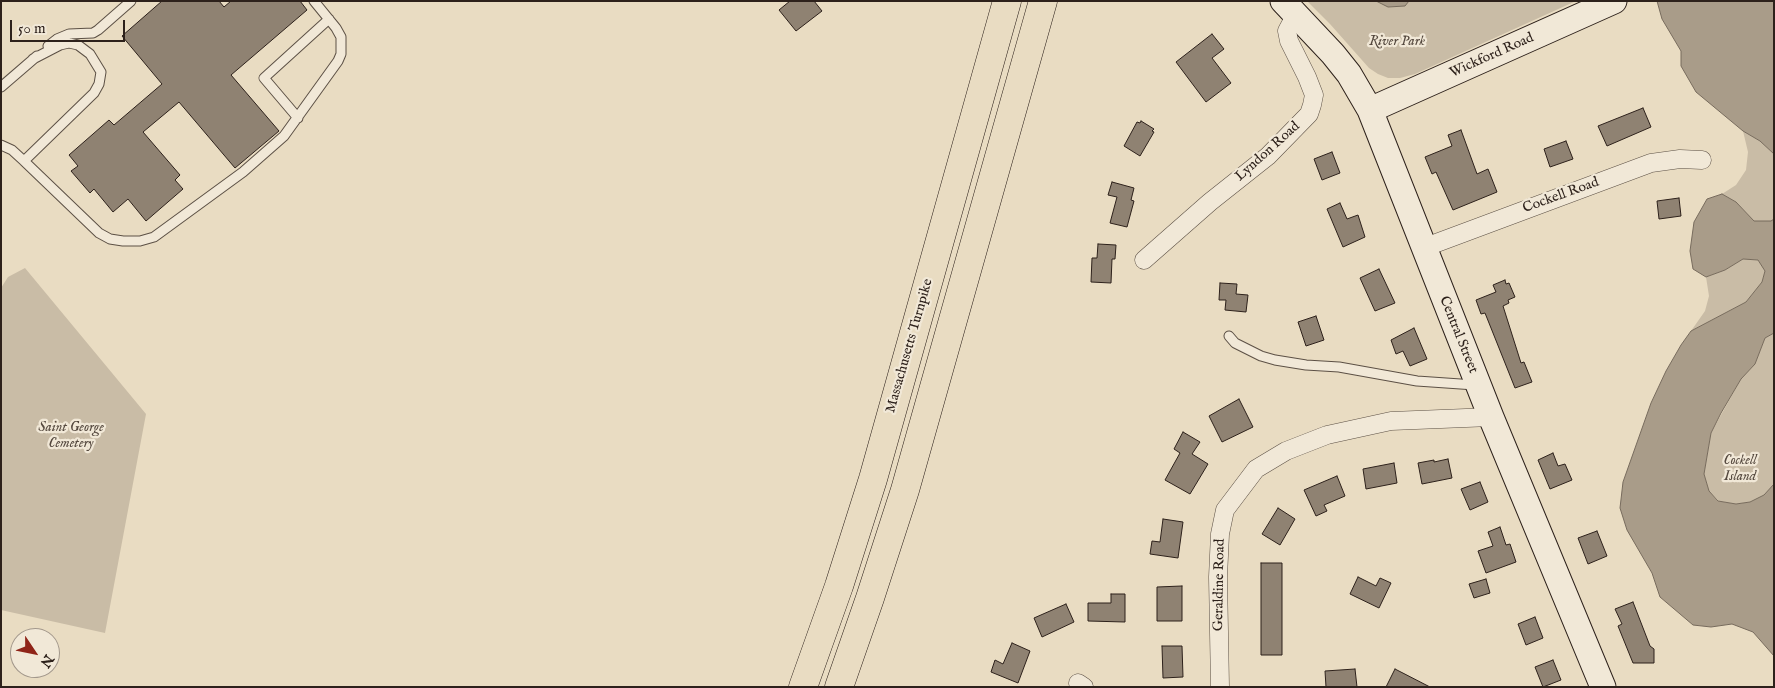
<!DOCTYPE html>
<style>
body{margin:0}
#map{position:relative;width:1775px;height:688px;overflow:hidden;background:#e9dcc2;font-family:"IM FELL English",serif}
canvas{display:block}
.frame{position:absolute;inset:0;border:2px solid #2d211b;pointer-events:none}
.north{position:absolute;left:10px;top:628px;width:50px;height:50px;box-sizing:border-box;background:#f1e8d7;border:1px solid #a3988c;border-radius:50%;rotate:124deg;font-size:14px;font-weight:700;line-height:20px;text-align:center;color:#2d211b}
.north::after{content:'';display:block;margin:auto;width:18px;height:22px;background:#8f2418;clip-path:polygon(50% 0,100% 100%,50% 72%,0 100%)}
.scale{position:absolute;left:10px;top:20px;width:115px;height:22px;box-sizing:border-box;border:2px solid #2d211b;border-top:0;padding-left:6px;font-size:15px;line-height:18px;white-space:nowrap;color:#2d211b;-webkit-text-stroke:4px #f1e8d7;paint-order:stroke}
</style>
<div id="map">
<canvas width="1775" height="688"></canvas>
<div class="frame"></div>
<div class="north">N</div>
<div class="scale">50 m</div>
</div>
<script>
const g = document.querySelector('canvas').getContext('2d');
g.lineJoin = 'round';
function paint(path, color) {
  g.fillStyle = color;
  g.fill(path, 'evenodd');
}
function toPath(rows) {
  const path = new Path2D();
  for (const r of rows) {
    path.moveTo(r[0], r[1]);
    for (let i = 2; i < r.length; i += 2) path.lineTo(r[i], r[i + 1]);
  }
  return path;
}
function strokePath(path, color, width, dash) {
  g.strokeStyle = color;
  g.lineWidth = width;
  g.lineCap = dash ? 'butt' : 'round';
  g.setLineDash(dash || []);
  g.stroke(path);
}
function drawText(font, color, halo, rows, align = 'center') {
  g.font = font + ' "IM FELL English",serif';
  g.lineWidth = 4.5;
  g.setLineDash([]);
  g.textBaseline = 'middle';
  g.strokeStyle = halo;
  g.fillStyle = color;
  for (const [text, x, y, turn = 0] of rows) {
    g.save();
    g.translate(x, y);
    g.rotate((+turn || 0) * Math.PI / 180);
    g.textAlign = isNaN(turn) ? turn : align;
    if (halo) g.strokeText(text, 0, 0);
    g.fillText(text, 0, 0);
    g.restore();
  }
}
paint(toPath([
 [1307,1,1376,1,1388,7,1405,6,1409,1,1576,1,1415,74,1400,78,1388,78,1378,74,1369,68,1330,24],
 [1743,131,1760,141,1774,154,1774,219,1771,221,1754,221,1736,202,1722,194,1736,185,1746,170,1748,152],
 [1743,259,1758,260,1765,271,1762,282,1746,302,1691,331,1705,311,1709,296,1706,277,1725,270],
 [25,268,146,414,105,633,1,610,1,288,8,277],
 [1774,333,1774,484,1764,495,1750,502,1736,504,1719,501,1709,491,1704,474,1711,433,1741,379,1755,364,1765,338]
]), '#c9bca6');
const water = toPath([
 [1376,1,1409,1,1405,6,1388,7,1376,1],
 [1657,1,1774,1,1774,154,1760,141,1743,131,1696,92,1681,66,1681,51,1662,19,1657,1],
 [1722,194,1736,202,1754,221,1771,221,1774,219,1774,333,1765,338,1755,364,1741,379,1721,413,1711,433,1704,474,1709,491,1718,501,1736,504,1750,502,1764,495,1774,484,1774,656,1753,632,1732,624,1711,627,1693,625,1660,597,1652,573,1627,530,1620,508,1623,482,1651,403,1666,371,1681,345,1691,331,1746,302,1762,282,1765,271,1758,260,1743,259,1725,270,1706,277,1693,269,1690,251,1694,222,1707,199,1722,194]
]);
paint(water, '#a99c89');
strokePath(water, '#776b5d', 1);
const building = toPath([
 [162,1,219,1,224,7,231,1,300,1,307,10,231,75,279,131,235,168,179,102,143,132,180,175,175,180,183,189,146,221,128,199,113,212,94,189,90,193,71,171,78,166,69,155,109,120,114,125,162,84,122,36,162,1],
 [790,1,814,1,822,11,796,31,779,10,790,1],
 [1212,34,1224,49,1212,58,1231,83,1206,102,1176,62,1212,34],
 [1643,108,1651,127,1607,146,1598,126,1643,108],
 [1141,121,1154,129,1152,131,1154,132,1140,156,1124,146,1137,122,1140,123,1141,121],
 [1461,130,1477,174,1488,169,1497,192,1453,210,1436,172,1432,174,1425,157,1452,146,1448,135,1461,130],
 [1566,141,1573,159,1550,167,1544,149,1566,141],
 [1332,152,1340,173,1322,180,1314,159,1332,152],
 [1112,182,1134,188,1131,200,1134,201,1127,227,1110,223,1117,197,1108,195,1112,182],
 [1679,198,1681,216,1659,219,1657,201,1679,198],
 [1340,203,1347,219,1358,215,1365,237,1343,247,1327,209,1340,203],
 [1098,244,1116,245,1115,259,1112,259,1111,283,1091,282,1092,258,1097,258,1098,244],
 [1379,269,1395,303,1375,311,1360,278,1379,269],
 [1505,280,1506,284,1509,283,1515,297,1508,300,1509,303,1503,306,1521,363,1524,362,1532,382,1515,388,1485,313,1481,314,1476,300,1496,292,1493,285,1505,280],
 [1220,283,1237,284,1236,294,1248,295,1246,312,1225,310,1226,300,1219,300,1220,283],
 [1316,316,1324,340,1306,346,1298,322,1316,316],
 [1414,328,1427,359,1410,366,1403,351,1396,354,1391,340,1414,328],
 [1239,399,1253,427,1222,442,1209,416,1239,399],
 [1183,432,1200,442,1192,454,1208,464,1190,494,1165,480,1180,453,1174,449,1183,432],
 [1553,453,1558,466,1565,464,1572,480,1550,489,1538,460,1553,453],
 [1448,459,1452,478,1422,484,1418,463,1434,460,1434,462,1448,459],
 [1394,463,1397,483,1366,489,1363,469,1394,463],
 [1337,476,1345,496,1324,505,1327,511,1316,516,1304,490,1337,476],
 [1480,482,1488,502,1470,510,1461,489,1480,482],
 [1278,508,1295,519,1280,545,1262,534,1278,508],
 [1163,519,1183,522,1178,558,1150,554,1152,541,1160,542,1163,519],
 [1500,527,1506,545,1510,544,1516,562,1486,573,1478,551,1493,546,1488,532,1500,527],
 [1597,531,1607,556,1588,564,1578,538,1597,531],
 [1261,563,1282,563,1282,655,1261,655,1261,563],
 [1358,577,1376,586,1380,578,1391,583,1379,608,1350,594,1358,577],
 [1486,579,1490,593,1474,598,1469,584,1486,579],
 [1182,586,1182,621,1157,621,1157,587,1182,586],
 [1111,594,1125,594,1125,622,1088,621,1088,603,1111,603,1111,594],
 [1633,602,1650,646,1654,649,1654,663,1633,663,1618,626,1622,624,1615,609,1633,602],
 [1066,604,1074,622,1042,637,1034,618,1066,604],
 [1535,617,1543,638,1526,645,1518,624,1535,617],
 [1012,643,1030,651,1018,683,991,672,995,660,1003,664,1012,643],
 [1162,646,1182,646,1183,677,1163,678,1162,646],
 [1553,660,1561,680,1543,687,1535,667,1553,660],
 [1355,669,1357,687,1326,687,1325,671,1355,669],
 [1395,669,1430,687,1386,687,1395,669]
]);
paint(building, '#8f8272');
strokePath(building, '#2d211b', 1);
const lane = toPath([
 [48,46,57,39,69,34,93,33,98,30,131,1],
 [1,87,37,56],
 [298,118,264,78,329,19],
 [1,145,12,150,24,161,99,233,110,239,123,241,140,241,154,237,243,172,284,136,338,61,341,54,341,37,336,28,314,1],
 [24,161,94,93,99,84,101,72,90,54,78,45,69,43,60,45,33,59],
 [1229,336,1235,343,1261,356,1275,360,1306,365,1339,367,1417,381,1475,385]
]);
const street = toPath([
 [1423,248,1651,163,1680,159,1702,160],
 [1144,260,1210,202,1268,156,1309,114,1312,105,1314,95,1307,77,1289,41,1287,31,1296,14],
 [1078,683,1084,687],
 [1220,687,1218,577,1220,534,1225,510,1256,469,1286,451,1327,435,1391,421,1491,417]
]);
const secondary = toPath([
 [1283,1,1333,54,1349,74,1370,110,1491,417,1603,687],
 [1370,110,1614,1]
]);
const highway = toPath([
 [803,687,839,586,873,479,1007,1],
 [839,687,870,598,905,490,1043,1]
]);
strokePath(lane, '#5c5045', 11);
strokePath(street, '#5c5045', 19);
strokePath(secondary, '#2d211b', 27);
strokePath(highway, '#2d211b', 29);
strokePath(lane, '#f1e8d7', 9);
strokePath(street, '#f1e8d7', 18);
strokePath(secondary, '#f1e8d7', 25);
strokePath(highway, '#e9dcc2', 28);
drawText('italic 14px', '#54483e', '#f1e8d7', [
 ["River Park",1397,42],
 ["Saint George",71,428],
 ["Cemetery",71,444],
 ["Cockell",1740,461],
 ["Island",1740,477]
]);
drawText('14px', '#2d211b', '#f1e8d7', [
 ["Wickford Road",1492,56,-24],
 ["Lyndon Road",1268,152,-42],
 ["Cockell Road",1561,196,-20],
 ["Central Street",1458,335,68],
 ["Massachusetts Turnpike",910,346,-74],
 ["Geraldine Road",1220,585,-89]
]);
</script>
